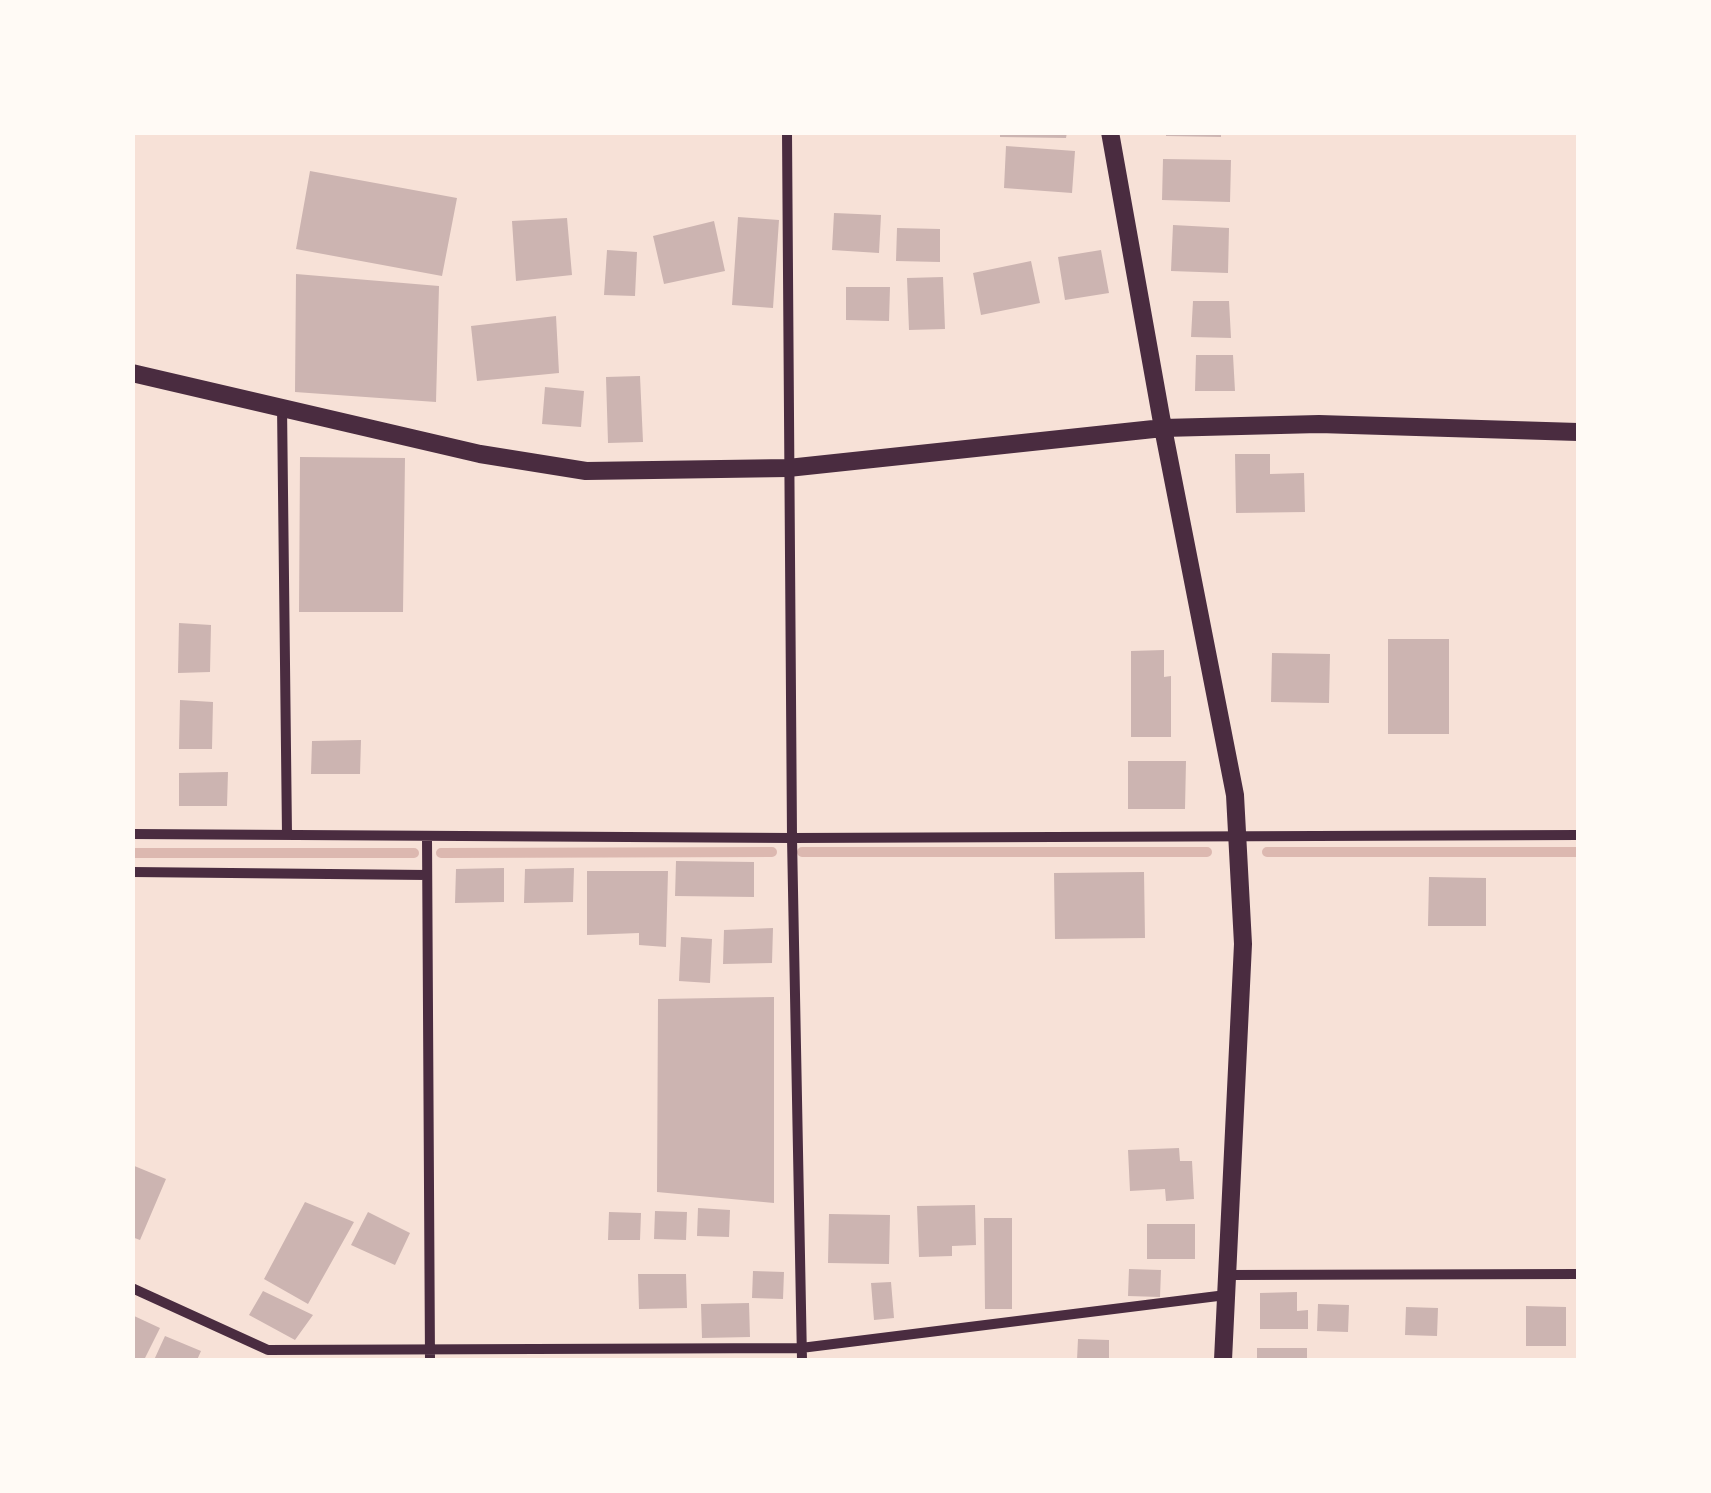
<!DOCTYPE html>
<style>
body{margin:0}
#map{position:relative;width:1711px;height:1493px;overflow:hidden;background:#f7e1d7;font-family:Roboto,sans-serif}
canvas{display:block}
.frame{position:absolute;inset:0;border:135px solid #fffaf5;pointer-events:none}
</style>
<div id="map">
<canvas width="1711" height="1493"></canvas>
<div class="frame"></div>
</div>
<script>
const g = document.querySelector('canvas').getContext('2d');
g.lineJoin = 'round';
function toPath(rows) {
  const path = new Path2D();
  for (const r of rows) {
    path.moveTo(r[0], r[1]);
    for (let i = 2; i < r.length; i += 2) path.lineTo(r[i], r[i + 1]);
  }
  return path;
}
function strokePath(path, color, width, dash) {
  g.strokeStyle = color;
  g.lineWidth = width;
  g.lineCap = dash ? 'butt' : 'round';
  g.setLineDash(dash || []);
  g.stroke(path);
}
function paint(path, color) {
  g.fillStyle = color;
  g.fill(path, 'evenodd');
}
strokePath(toPath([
 [802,852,1207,852],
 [1267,852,1578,852],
 [132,853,414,853],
 [441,853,772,852]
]), '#dcb8b0', 10);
paint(toPath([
 [1000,132,1067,132,1066,138,1000,137],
 [1166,132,1221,132,1221,137,1166,136],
 [1006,146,1075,151,1072,193,1004,188],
 [1163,159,1231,160,1230,202,1162,200],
 [310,171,457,198,442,276,296,249],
 [834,213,881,215,879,253,832,250],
 [738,217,779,220,773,308,732,305],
 [567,218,572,275,516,281,512,221],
 [714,221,725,271,664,284,653,236],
 [1173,225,1229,228,1228,273,1171,271],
 [897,228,940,229,940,262,896,261],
 [607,250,637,252,635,296,604,295],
 [1101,250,1109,293,1065,300,1058,257],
 [1031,261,1040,303,981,315,973,273],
 [296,274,439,286,436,402,295,392],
 [943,277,945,329,909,330,907,278],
 [846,287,890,287,889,321,846,320],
 [1193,301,1229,301,1231,338,1191,337],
 [556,316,559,373,477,381,471,326],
 [1196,355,1233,355,1235,391,1195,391],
 [640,376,643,442,608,443,606,377],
 [545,387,584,391,581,427,542,424],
 [1235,454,1270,454,1270,474,1304,473,1305,512,1236,513],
 [300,457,405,458,403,612,299,612],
 [179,623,211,625,210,672,178,673],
 [1388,639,1449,639,1449,734,1388,734],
 [1164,650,1164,677,1171,676,1171,737,1131,737,1131,651],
 [1272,653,1330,654,1329,703,1271,702],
 [180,700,213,702,212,749,179,749],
 [361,740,360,774,311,774,312,741],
 [1128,761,1186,761,1185,809,1128,809],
 [228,772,227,806,179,806,179,773],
 [676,861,754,862,754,897,675,896],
 [504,868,504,902,455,903,456,869],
 [574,868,573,902,524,903,525,869],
 [587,871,668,871,666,947,639,945,639,933,587,935],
 [1144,872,1145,938,1055,939,1054,873],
 [1429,877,1486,878,1486,926,1428,926],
 [773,928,772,963,723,964,724,930],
 [681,937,712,939,710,983,679,981],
 [774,997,774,1203,657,1192,658,999],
 [1179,1148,1180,1161,1192,1161,1194,1199,1166,1201,1165,1189,1130,1191,1128,1150],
 [132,1165,166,1179,140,1240,132,1237],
 [305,1202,354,1222,308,1304,264,1279],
 [975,1205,976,1245,952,1246,952,1256,919,1257,917,1206],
 [698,1208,730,1210,729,1237,697,1236],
 [655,1211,687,1212,686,1240,654,1239],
 [368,1212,410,1233,395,1265,351,1245],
 [609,1212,641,1213,640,1240,608,1240],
 [829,1214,890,1215,889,1264,828,1263],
 [984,1218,1012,1218,1012,1309,985,1309],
 [1147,1224,1195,1224,1195,1259,1147,1259],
 [1129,1269,1161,1270,1160,1297,1128,1296],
 [753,1271,784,1272,783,1299,752,1298],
 [638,1274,686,1274,687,1308,639,1309],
 [891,1282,894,1318,874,1320,871,1283],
 [263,1291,313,1315,295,1340,249,1315],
 [1297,1292,1297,1311,1308,1310,1308,1329,1260,1329,1260,1293],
 [749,1303,750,1337,702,1338,701,1304],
 [1318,1304,1349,1305,1348,1332,1317,1331],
 [1526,1306,1566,1307,1566,1346,1526,1346],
 [1406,1307,1438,1308,1437,1336,1405,1335],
 [132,1315,160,1328,144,1360,132,1359],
 [165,1336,201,1351,197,1360,154,1360],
 [1078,1339,1109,1340,1109,1360,1077,1360],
 [1257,1348,1307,1348,1307,1360,1257,1360]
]), '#ccb4b1');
strokePath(toPath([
 [787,132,792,838,802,1360],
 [282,406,287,835],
 [132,834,792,838,1578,835],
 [427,837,430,1360],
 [132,872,427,875],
 [1228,1275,1578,1274],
 [132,1288,268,1350,801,1348,1226,1295]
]), '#4a2c40', 10);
strokePath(toPath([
 [1110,132,1163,428,1235,795,1243,944,1223,1360],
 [132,373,480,454,586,471,788,468,1163,428,1319,424,1578,432]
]), '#4a2c40', 18);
</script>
